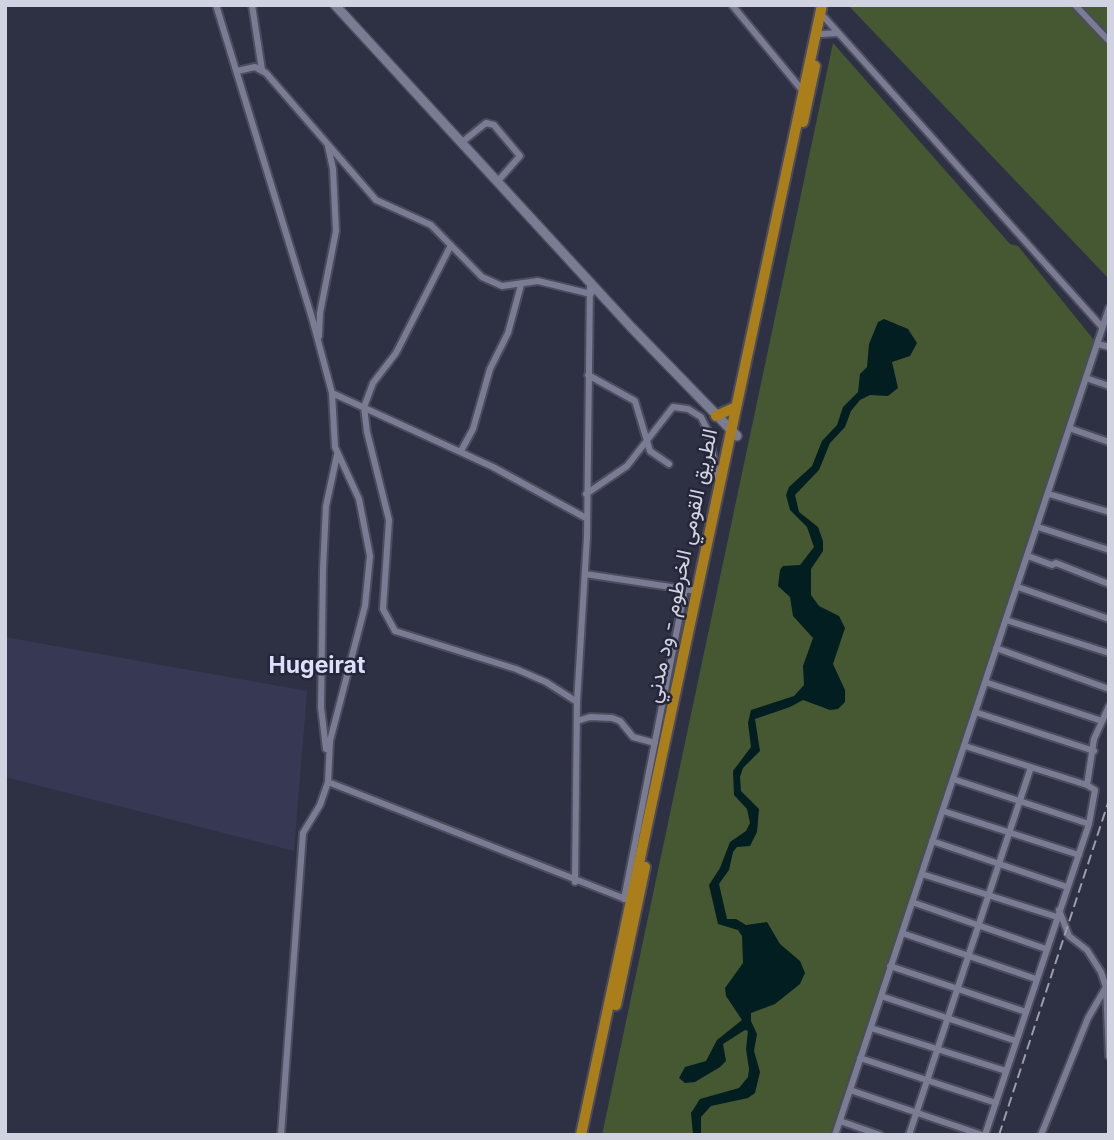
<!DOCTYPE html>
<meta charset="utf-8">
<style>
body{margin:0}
#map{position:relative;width:1114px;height:1140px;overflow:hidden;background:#2e3044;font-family:Inter,sans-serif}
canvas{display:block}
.frame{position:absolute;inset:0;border:7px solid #d2d3e0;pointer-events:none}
</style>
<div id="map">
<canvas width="1114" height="1140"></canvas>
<div class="frame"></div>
</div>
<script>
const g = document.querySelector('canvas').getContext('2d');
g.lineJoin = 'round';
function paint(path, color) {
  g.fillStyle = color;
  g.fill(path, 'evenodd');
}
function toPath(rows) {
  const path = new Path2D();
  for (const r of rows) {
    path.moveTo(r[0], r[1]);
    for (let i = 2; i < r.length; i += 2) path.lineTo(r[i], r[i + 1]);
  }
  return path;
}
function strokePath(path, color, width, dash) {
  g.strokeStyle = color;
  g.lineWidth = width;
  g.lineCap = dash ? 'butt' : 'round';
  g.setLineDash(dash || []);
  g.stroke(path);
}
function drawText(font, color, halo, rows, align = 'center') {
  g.font = font + ' Inter,Vazirmatn,sans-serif';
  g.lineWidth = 5;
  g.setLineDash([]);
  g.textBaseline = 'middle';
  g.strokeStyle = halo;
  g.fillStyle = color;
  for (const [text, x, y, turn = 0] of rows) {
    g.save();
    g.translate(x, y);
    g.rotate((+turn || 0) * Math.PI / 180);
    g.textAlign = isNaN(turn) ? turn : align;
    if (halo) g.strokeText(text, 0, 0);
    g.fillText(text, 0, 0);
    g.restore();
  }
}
paint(toPath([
 [5,637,307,691,294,851,5,777]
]), '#373954');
paint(toPath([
 [848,5,1109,5,1109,279],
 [833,43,1010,244,1018,246,1094,340,830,1135,602,1135]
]), '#465831');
paint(toPath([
 [884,319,908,329,917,343,910,356,892,362,898,388,888,396,870,395,860,400,851,411,845,427,830,443,819,470,795,495,799,512,818,527,823,541,823,551,811,569,811,595,819,606,839,616,845,628,833,664,845,690,845,702,838,709,830,710,803,700,790,707,755,719,760,751,743,768,740,777,741,791,759,809,757,832,750,846,737,847,733,852,729,870,719,884,727,919,736,919,746,925,767,922,780,944,800,961,805,973,800,984,775,1004,751,1013,751,1021,757,1034,754,1051,760,1072,755,1093,748,1098,711,1106,701,1117,701,1135,693,1135,691,1113,700,1099,739,1088,748,1077,749,1069,746,1049,748,1031,745,1030,723,1044,726,1061,720,1067,695,1082,685,1083,679,1078,685,1067,706,1061,717,1040,742,1020,726,996,725,988,743,963,742,936,738,930,718,924,709,885,720,868,730,842,746,831,750,823,747,809,734,795,733,771,751,747,748,723,751,710,794,696,804,685,803,666,813,638,793,616,790,597,778,586,780,570,783,566,800,565,814,547,807,527,790,510,786,495,789,487,812,466,822,441,837,425,843,407,858,392,860,374,867,367,869,344,878,322]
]), '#031e20');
const street = toPath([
 [216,5,312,318,332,393,335,447,359,499,370,556,365,606,330,741,328,782,320,805,303,833,281,1135],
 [252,5,262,70],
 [732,5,802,90],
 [1075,5,1109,41],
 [825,18,1102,327],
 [822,34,838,33],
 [237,71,255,67,266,73,376,200,431,225,482,277,502,286,538,281,591,294],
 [461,143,486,123,494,125,520,156,497,182],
 [450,247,396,353,373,383,364,407,367,432,389,520,383,609,395,631,516,669,546,682,577,702],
 [319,336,320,313,336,231,333,169,328,146],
 [1098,344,1109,347],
 [588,375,635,401,650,451,669,464],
 [1086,378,1109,386],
 [332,393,493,467,586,518],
 [1069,428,1109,442],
 [461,451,473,429,490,369,508,333,521,285],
 [586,494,627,466,673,407,688,409,701,417,708,431,718,478],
 [1049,494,1109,512],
 [1038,527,1109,550],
 [1028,556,1052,565,1056,563,1109,584],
 [585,574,697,591],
 [1018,587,1109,619],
 [1006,620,1109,653],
 [996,648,1109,689],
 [985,682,1102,721],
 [975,712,1094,751],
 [577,721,590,717,612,718,620,721,633,737,655,743],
 [965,746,1087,785,1095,790,1089,824,985,1135],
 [326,749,321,707,323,570,326,506,337,455],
 [953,779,1089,824],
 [328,782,633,902],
 [1087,785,1094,739,1109,706],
 [943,811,1079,855],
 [932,841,1067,887],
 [922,874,1057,917],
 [575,882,577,702,587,537,590,283],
 [624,899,685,589],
 [912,902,1046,949],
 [1059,910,1069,936,1087,950,1101,972,1106,987,1109,1056],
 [902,933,1036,979],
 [890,966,1026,1012],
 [881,996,1016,1041],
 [871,1028,1006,1071],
 [860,1058,996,1103],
 [850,1090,982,1135],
 [840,1121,880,1135],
 [835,1135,1109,308],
 [909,1135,1031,767],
 [1041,1135,1088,1018,1109,982]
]);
const secondary = toPath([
 [335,5,631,327,737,436]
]);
const highway = toPath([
 [803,122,815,66],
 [716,416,736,407],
 [616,1005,645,867],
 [581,1135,822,5]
]);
strokePath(street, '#4b4c5d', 10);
strokePath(secondary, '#4b4c5d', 12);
strokePath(highway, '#4b4c5d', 14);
strokePath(street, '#7a7c94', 6);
strokePath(secondary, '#7a7c94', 9);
strokePath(highway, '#aa7e1b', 10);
strokePath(toPath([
 [999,1135,1109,800]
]), '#9c9dad', 2, [10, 5]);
drawText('21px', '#d2d3e0', '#25263a', [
 ["الطريق القومي الخرطوم - ود مدني",682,566,-78]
]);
drawText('bold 23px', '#dde0fa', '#25263a', [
 ["Hugeirat",317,666]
]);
</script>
